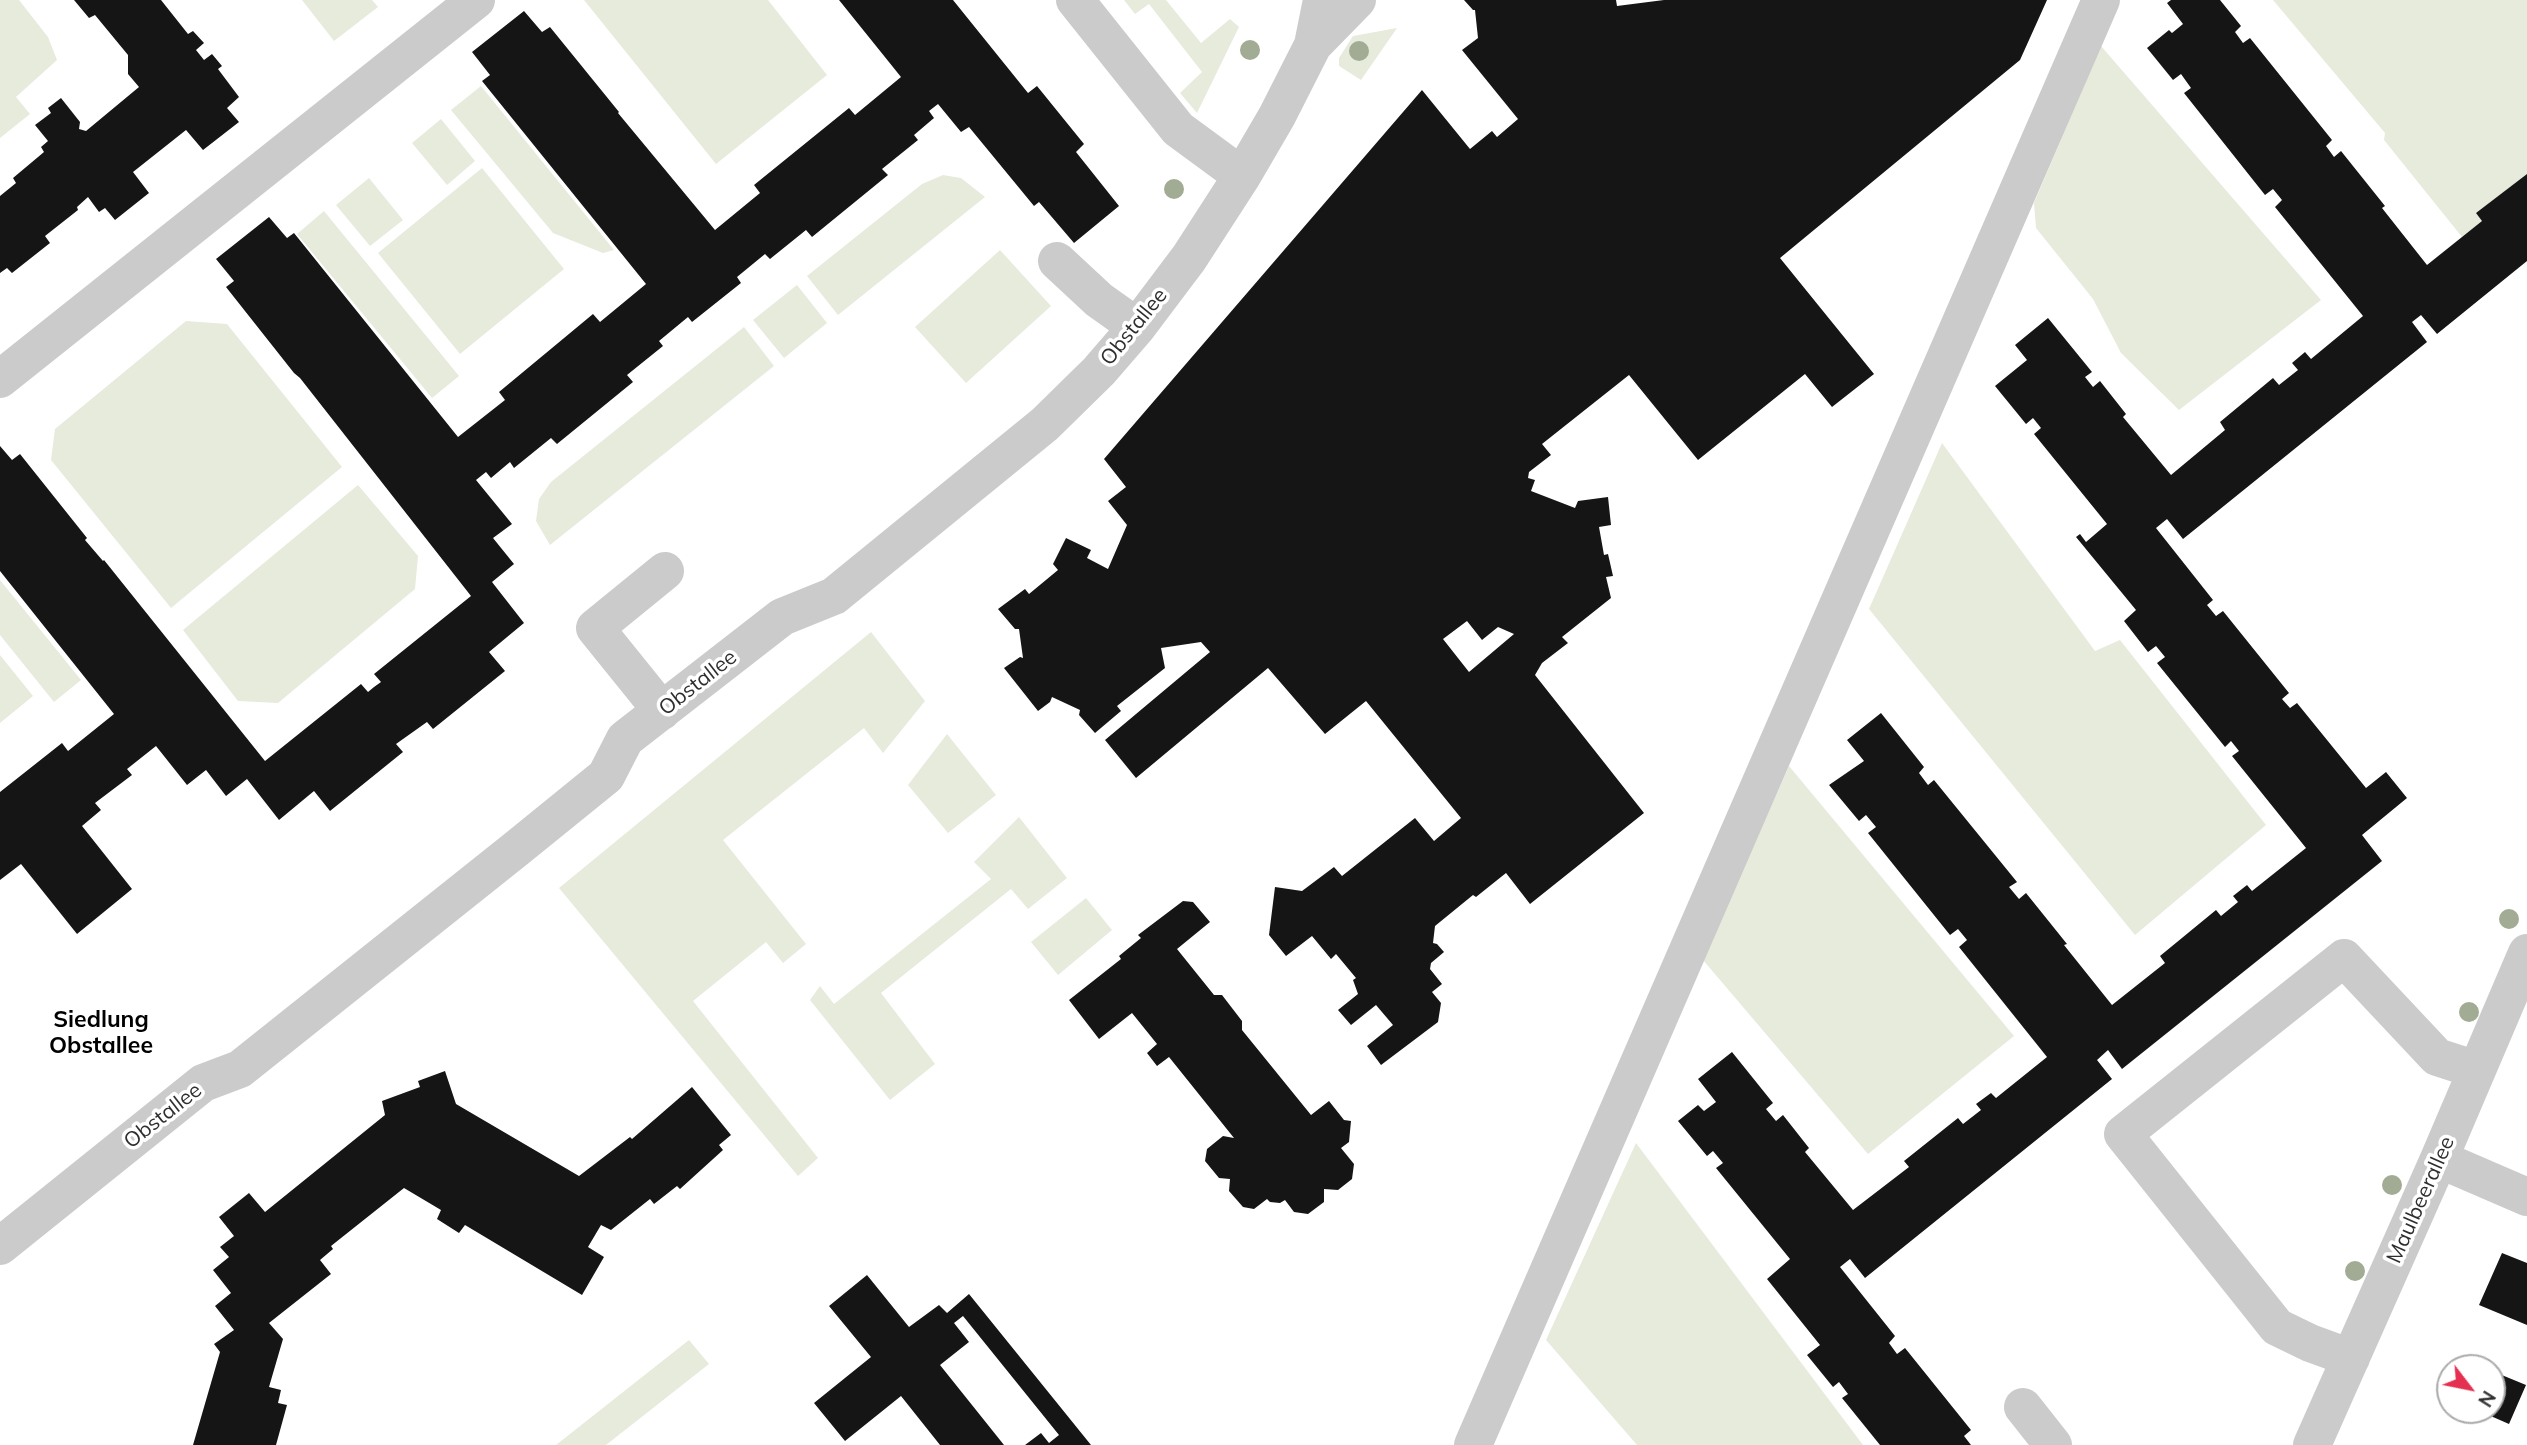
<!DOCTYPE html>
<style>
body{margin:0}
#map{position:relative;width:2527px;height:1445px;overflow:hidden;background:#fff;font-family:Mulish,sans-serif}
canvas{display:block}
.north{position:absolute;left:2436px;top:1354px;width:70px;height:70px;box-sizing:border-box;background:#fff;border:2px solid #ababab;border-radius:50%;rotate:122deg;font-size:19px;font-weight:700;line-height:28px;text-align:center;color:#2e2e2e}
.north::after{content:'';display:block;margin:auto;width:24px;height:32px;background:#e43152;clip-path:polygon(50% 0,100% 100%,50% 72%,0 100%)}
</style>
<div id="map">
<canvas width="2527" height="1445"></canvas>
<div class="north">N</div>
</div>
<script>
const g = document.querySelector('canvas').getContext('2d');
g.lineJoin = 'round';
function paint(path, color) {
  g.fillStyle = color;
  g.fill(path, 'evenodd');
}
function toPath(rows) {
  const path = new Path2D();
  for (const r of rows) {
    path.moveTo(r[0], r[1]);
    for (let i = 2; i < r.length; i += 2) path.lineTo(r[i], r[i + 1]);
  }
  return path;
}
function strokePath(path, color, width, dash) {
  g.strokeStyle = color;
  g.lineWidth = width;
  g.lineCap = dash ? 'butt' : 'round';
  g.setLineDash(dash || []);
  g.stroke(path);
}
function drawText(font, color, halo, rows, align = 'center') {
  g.font = font + ' Mulish,sans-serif';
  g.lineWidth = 7;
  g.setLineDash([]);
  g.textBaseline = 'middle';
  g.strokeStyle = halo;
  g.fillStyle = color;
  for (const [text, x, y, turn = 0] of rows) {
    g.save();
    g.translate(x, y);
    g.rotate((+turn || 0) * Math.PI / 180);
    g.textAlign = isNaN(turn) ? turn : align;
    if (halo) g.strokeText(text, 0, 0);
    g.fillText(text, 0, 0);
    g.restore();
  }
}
paint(toPath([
 [0,0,19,0,48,37,57,60,16,97,30,114,0,138],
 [302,0,372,0,378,7,334,41],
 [584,0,768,0,827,75,716,164],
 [1124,0,1166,0,1201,43,1230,19,1239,27,1197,113,1180,93,1202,72,1149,4,1135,14],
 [2273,0,2527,0,2527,174,2477,213,2482,221,2462,237,2384,140,2385,133],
 [1397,28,1361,80,1339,66,1339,58,1353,36],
 [2101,46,2321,300,2179,410,2121,353,2093,299,2036,228,2034,203],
 [481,86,614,250,603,253,553,233,451,110],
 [441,119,475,161,447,185,412,143],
 [482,168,564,269,460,354,378,253],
 [943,175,961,178,985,197,838,315,807,276,922,184],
 [369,178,403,220,370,246,336,205],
 [324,211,459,376,432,398,297,234],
 [1000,250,1051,306,966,383,915,327],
 [797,285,827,323,784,358,753,320],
 [186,321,227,324,342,467,171,608,51,460,55,429],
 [744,327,774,366,550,545,536,521,539,499,551,482],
 [1942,443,2095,651,2120,640,2266,825,2135,935,1869,609],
 [358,485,418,556,415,589,278,703,238,701,183,630],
 [0,580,81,680,54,702,0,635],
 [871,632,925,701,883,753,864,728,723,840,806,944,783,963,766,942,693,1001,818,1158,798,1176,559,888],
 [0,655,33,696,0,723],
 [947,734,996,795,948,833,908,785],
 [1789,766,2014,1036,1868,1154,1703,960],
 [1019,817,1067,878,1028,909,1011,889,881,993,935,1064,890,1100,810,1000,820,986,834,1004,991,879,974,862],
 [1086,898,1112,930,1058,975,1031,942],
 [1636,1143,1863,1445,1637,1445,1546,1340],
 [689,1340,709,1364,606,1445,556,1445]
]), '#e6ebdc');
paint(toPath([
 [74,0,161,0,188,34,193,31,204,43,196,50,204,60,212,54,222,66,218,69,239,97,227,108,239,122,203,150,186,130,133,172,149,193,115,220,105,208,99,212,88,197,77,207,78,210,45,236,50,243,12,273,7,268,0,273,0,196,16,183,13,178,44,152,41,147,48,141,35,125,51,113,48,108,61,98,80,122,79,129,86,131,139,87,128,74,128,55,95,15,89,18],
 [839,0,953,0,1028,93,1037,86,1084,144,1076,152,1119,206,1074,243,1039,202,1034,206,969,127,961,132,938,104,929,111,934,118,914,135,918,140,882,169,888,175,812,237,806,230,770,259,765,254,737,277,741,283,692,322,688,317,659,341,663,346,627,375,633,382,557,444,551,438,514,468,510,462,491,478,486,472,476,480,512,524,493,538,514,564,492,582,524,623,489,652,505,671,433,729,427,722,396,744,403,752,330,811,314,791,279,820,247,779,226,796,206,770,187,785,156,746,127,769,132,775,95,803,101,810,82,826,132,889,77,934,21,864,0,880,0,792,62,743,68,751,114,714,0,571,0,446,12,460,20,454,87,538,85,540,103,561,104,560,265,761,361,684,368,692,374,687,381,682,374,674,471,596,300,378,294,373,226,287,234,281,216,259,269,217,287,238,294,233,458,437,505,400,499,392,593,314,600,322,646,284,482,81,490,75,472,52,524,11,542,32,550,27,619,112,618,113,715,230,760,193,754,185,849,108,855,115,901,77],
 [1464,0,1616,0,1617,6,1664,0,2047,0,2020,60,1780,258,1874,374,1832,407,1805,374,1698,460,1629,375,1542,444,1551,455,1529,472,1528,478,1535,480,1531,491,1575,508,1578,501,1608,497,1611,525,1599,527,1604,555,1608,554,1613,576,1606,577,1611,598,1562,637,1568,643,1542,663,1535,675,1644,813,1530,904,1506,873,1476,897,1473,895,1435,926,1433,943,1437,944,1444,952,1431,963,1430,969,1442,984,1432,992,1441,1003,1438,1022,1381,1065,1367,1046,1393,1025,1376,1005,1351,1025,1338,1010,1358,994,1353,980,1356,978,1336,954,1331,959,1312,936,1286,956,1269,935,1275,887,1302,891,1334,867,1342,876,1415,818,1434,841,1461,818,1366,701,1325,734,1268,668,1136,778,1105,740,1210,652,1201,642,1161,648,1165,668,1117,706,1121,711,1095,733,1079,715,1080,710,1052,697,1050,702,1038,711,1004,668,1020,657,1023,658,1019,629,1015,629,998,609,1025,589,1029,594,1058,570,1053,564,1066,538,1091,550,1087,558,1108,569,1127,525,1108,501,1126,487,1104,459,1422,90,1470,149,1492,131,1497,137,1518,119,1462,50,1478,38,1475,10,1473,10],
 [1467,621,1482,640,1498,627,1514,634,1469,672,1443,639],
 [2171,0,2220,0,2241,26,2235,32,2243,43,2250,38,2332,140,2326,146,2334,157,2341,151,2385,206,2382,208,2427,265,2482,221,2476,213,2527,174,2527,261,2437,334,2421,315,2412,322,2427,342,2183,539,2167,519,2156,528,2213,600,2207,605,2216,616,2223,611,2289,693,2282,699,2290,708,2297,703,2366,788,2386,772,2407,798,2362,835,2382,861,2122,1069,2108,1050,2097,1060,2112,1079,1865,1278,1850,1259,1840,1267,1895,1336,1889,1343,1897,1354,1905,1348,1971,1430,1964,1436,1971,1445,1880,1445,1842,1398,1848,1394,1839,1382,1833,1387,1807,1355,1820,1345,1767,1279,1790,1259,1716,1168,1723,1163,1713,1151,1707,1156,1678,1121,1698,1105,1704,1111,1716,1102,1698,1079,1732,1052,1773,1103,1766,1109,1776,1121,1783,1115,1809,1148,1805,1152,1853,1210,1909,1167,1904,1161,1958,1118,1963,1124,1981,1110,1976,1104,1991,1093,1996,1098,2047,1057,1959,947,1967,940,1958,929,1950,935,1868,833,1876,827,1866,815,1859,821,1829,785,1864,761,1847,740,1881,713,1924,767,1919,773,1928,785,1934,780,2017,882,2009,887,2019,899,2026,893,2067,944,2064,945,2112,1005,2165,963,2160,956,2216,910,2221,916,2238,902,2233,896,2247,885,2252,891,2306,848,2232,756,2239,751,2231,741,2225,747,2157,663,2165,657,2156,646,2148,652,2124,621,2136,610,2076,537,2080,534,2086,542,2107,524,2034,434,2041,428,2033,418,2026,424,1995,386,2027,360,2015,345,2048,318,2092,372,2085,377,2093,387,2100,381,2126,414,2123,417,2171,475,2225,430,2220,422,2273,378,2279,385,2298,370,2292,363,2305,352,2311,359,2363,316,2275,207,2282,200,2273,189,2265,195,2184,93,2191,88,2181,74,2173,80,2147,48,2169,30,2172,33,2183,24,2167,3],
 [1183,901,1193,902,1210,922,1177,949,1214,995,1222,995,1242,1021,1242,1030,1311,1115,1329,1101,1344,1120,1351,1121,1349,1142,1341,1148,1354,1164,1352,1179,1338,1190,1324,1189,1324,1202,1308,1214,1294,1212,1285,1200,1280,1203,1270,1202,1267,1199,1254,1209,1243,1207,1229,1191,1230,1179,1219,1178,1205,1161,1207,1149,1223,1136,1234,1138,1169,1057,1157,1066,1147,1053,1157,1044,1132,1013,1099,1039,1069,1000,1121,959,1119,956,1141,938,1138,935],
 [445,1071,456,1104,579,1176,630,1137,632,1139,692,1087,731,1135,719,1145,723,1150,680,1189,677,1186,654,1204,650,1199,611,1230,601,1225,588,1247,604,1257,582,1295,465,1225,459,1233,437,1219,441,1210,404,1188,331,1246,333,1249,320,1260,331,1274,269,1323,283,1339,269,1387,281,1390,278,1403,287,1405,276,1445,193,1445,220,1352,214,1344,234,1330,215,1306,231,1293,213,1270,229,1257,220,1247,234,1236,219,1217,249,1193,265,1212,385,1115,382,1101,420,1087,418,1081],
 [2502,1253,2527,1263,2527,1325,2479,1305],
 [867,1275,909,1327,939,1305,947,1313,969,1294,1091,1445,1025,1445,1041,1433,1049,1443,1059,1435,963,1316,954,1323,969,1342,940,1365,1004,1445,940,1445,901,1396,845,1441,814,1403,871,1357,829,1306],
 [2458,1357,2485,1368,2454,1368],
 [2492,1371,2526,1385,2509,1424,2477,1410,2492,1410],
 [2450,1377,2450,1399,2442,1395]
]), '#151515');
strokePath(toPath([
 [1075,0,1178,129,1242,176],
 [1313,45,1357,0],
 [1057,261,1099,300,1137,327],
 [0,379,476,0],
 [662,711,595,628,665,571],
 [2439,1159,2527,1197],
 [0,1246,203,1083,240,1069,516,849,606,776,625,739,782,617,834,596,1045,424,1099,371,1137,327,1189,258,1242,176,1277,116,1313,45,1322,0],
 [2351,1358,2310,1343,2277,1327,2123,1134,2344,958,2437,1057,2477,1070],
 [2023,1407,2053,1445],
 [1473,1445,2101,0],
 [2312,1445,2439,1159,2527,953]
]), '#cbcbcb', 38);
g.fillStyle = '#a2ac94';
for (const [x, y] of [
 [1250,50],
 [1359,51],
 [1174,189],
 [2509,919],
 [2469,1012],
 [2392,1185],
 [2355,1271]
]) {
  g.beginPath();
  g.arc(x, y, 10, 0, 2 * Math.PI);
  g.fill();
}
drawText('21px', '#2e2e2e', '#fff', [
 ["Obstallee",1134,327,-51],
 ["Obstallee",698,683,-38],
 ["Obstallee",163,1116,-38],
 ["Maulbeerallee",2421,1200,-66]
]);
drawText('bold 23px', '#000', '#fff', [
 ["Siedlung",101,1020],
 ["Obstallee",101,1046]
]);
</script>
